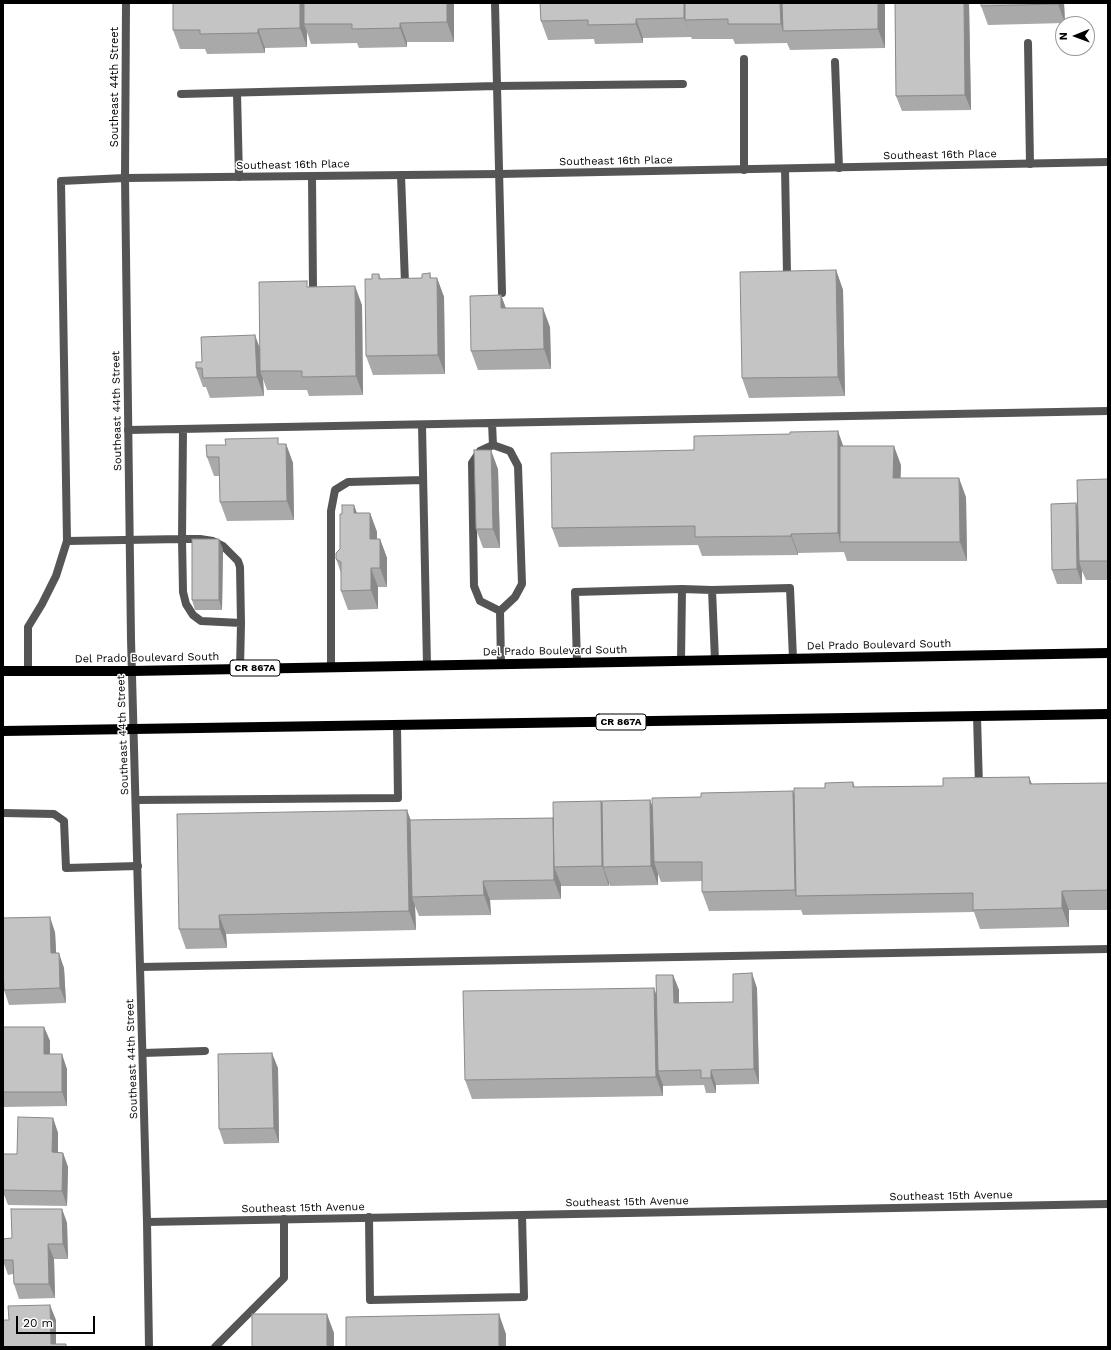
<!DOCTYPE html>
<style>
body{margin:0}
#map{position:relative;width:1111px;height:1350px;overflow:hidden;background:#fff;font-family:"Work Sans",sans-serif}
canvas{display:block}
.frame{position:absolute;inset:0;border:4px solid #000;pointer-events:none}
.north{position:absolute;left:1055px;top:16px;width:40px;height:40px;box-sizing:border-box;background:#fff;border:1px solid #999;border-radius:50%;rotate:269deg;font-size:11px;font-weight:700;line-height:16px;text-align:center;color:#000}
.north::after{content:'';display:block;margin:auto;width:14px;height:18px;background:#000;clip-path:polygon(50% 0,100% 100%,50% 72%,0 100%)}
.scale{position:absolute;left:16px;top:1316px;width:79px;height:18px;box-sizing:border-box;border:2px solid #000;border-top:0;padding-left:5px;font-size:12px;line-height:14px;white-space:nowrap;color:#000;-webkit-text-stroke:3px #fff;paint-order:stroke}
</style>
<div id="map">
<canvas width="1111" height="1350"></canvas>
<div class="frame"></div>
<div class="north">N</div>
<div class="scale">20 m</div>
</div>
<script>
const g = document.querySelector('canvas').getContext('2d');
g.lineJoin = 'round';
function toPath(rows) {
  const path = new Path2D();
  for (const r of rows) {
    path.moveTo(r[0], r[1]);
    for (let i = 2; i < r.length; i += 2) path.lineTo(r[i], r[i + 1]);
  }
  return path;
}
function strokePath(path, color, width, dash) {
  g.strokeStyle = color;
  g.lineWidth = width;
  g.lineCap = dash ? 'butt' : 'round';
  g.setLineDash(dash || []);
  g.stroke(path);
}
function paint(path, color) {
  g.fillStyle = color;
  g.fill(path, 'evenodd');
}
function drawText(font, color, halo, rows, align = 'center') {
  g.font = font + ' "Work Sans",sans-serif';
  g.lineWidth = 3;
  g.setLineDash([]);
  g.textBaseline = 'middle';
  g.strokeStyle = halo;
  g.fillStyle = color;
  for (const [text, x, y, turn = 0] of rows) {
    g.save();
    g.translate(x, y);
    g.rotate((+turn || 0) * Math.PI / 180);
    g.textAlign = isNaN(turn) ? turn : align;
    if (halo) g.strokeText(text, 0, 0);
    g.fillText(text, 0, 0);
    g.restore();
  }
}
strokePath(toPath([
 [495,3,502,293],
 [1028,43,1030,164],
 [744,59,744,170],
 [835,62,839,168],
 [237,93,239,177],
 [181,94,497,86,683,84],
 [785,169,787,274],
 [401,175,405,283],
 [312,176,313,289],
 [125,178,61,181,67,541,182,539,183,592,186,604,193,615,201,621,241,623,240,669],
 [492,423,493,445],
 [422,425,427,665],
 [183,429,182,539,200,539,213,541,223,546,238,561,240,567,241,623],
 [128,430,1108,411],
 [500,611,480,601,474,586,472,463,480,451,493,445,510,451,518,466,522,584,515,597,500,611,501,664],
 [715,660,712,590,790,588,793,659],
 [681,661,682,589],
 [577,663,575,592,682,589,712,590],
 [331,667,331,511,335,490,348,482,423,480],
 [28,671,28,627,42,604,56,576,67,541],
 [977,716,979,787],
 [136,800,398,798,397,725],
 [3,813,54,814,64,821,66,868,138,866],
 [140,967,1108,949],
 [143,1053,205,1051],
 [369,1217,370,1300,524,1297,522,1215],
 [215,1347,284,1278,284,1219]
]), '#555', 8);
strokePath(toPath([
 [126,3,125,178,131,639,147,1222,149,1347],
 [125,178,499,174,1108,162],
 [147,1222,1108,1204]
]), '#555', 8);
strokePath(toPath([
 [3,671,132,671,1108,653],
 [3,731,1108,714]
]), '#000', 10);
paint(toPath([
 [454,3,454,42,407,42,407,47,359,48,357,43,311,44,307,32,307,47,265,48,265,53,207,54,205,49,180,49,173,30],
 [540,3,885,3,885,48,790,50,787,43,735,44,733,39,692,39,691,37,643,38,643,43,595,44,594,39,548,40,541,21],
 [895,3,969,3,971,110,902,111,896,96],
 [1064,3,1065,23,988,25,981,6],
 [836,270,843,290,845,396,749,398,742,378],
 [430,273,431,278,437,278,444,297,445,374,373,375,366,356,372,279,379,274,381,279,422,278],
 [309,287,362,305,363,395,309,396,307,390,267,390,263,379,264,396,210,398,206,387,203,387,196,368,202,362,260,348],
 [501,295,506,308,550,327,551,369,478,370,471,351],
 [280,444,286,444,293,463,294,520,227,521,220,502,219,476,214,476,207,457],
 [843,446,901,465,900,478,966,497,967,561,847,561,844,552,798,553,798,555,702,556,698,545,559,547,552,528,694,450],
 [498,469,500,548,483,548,476,529],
 [1108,479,1108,580,1086,580,1082,571,1082,584,1057,584,1052,570],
 [357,513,370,513,377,532,377,539,380,539,387,558,387,587,378,587,378,609,348,610,341,591,341,573,336,559],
 [223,549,222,610,195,610,192,600],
 [1029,777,1032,784,1108,783,1108,910,1069,910,1069,927,980,929,974,912,803,915,801,910,709,911,702,892,702,881,661,882,658,874,658,885,610,886,609,883,609,886,561,886,561,884,561,899,490,900,491,915,419,916,415,906,416,930,226,934,227,948,186,949,179,929,411,820,553,818,554,820,601,801,602,803,650,800,653,808,701,797,794,794,853,782,855,787,943,786],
 [55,932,56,953,64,968,66,1003,9,1005,4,990],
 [673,975,679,990,679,1003,733,1002,757,988,759,1084,716,1085,716,1093,706,1093,704,1085,663,1086,663,1085,663,1096,472,1099,465,1080,657,994],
 [3,1027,44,1027,50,1041,50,1054,67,1069,67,1106,3,1107],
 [278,1068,279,1143,224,1144,219,1129],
 [53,1118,58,1133,58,1152,63,1153,68,1167,67,1206,8,1205,3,1192,3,1154,17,1154],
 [62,1209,67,1223,68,1259,54,1259,55,1298,19,1299,14,1284,13,1274,8,1275,3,1261,3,1239,12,1238]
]), '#a9a9a9');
paint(toPath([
 [300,3,306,3,304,24,307,32,307,47,300,28],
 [447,3,454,3,454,42,447,22],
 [684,3,691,3,685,20,691,37,684,18],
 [780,3,787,3,783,31,781,24],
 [878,3,885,3,885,48,878,29],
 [964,3,969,3,971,110,965,95],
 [1058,3,1064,3,1065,23,1058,4],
 [636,19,643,38,643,43,636,24],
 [400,23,407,42,407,47,400,28],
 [258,29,265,48,265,53,258,33],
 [836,270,843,290,845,396,838,377],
 [437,278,444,297,445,374,438,355],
 [355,286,362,305,363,395,356,376],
 [501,295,508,315,501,308],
 [543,308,550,327,551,369,544,349],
 [255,335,262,354,260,371,263,379,264,396,257,377],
 [838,431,845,451,841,542,838,533],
 [286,444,293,463,294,520,287,501],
 [894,446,901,465,900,497,893,478],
 [491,450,498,469,500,548,493,529],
 [959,478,966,497,967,561,960,542],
 [1076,503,1082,518,1079,561,1082,571,1082,584,1077,569],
 [354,505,361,524,354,513],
 [370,513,377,532,377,558,370,539],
 [791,534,798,553,798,555,791,536],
 [219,539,223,549,222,610,219,600],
 [380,539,387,558,387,587,380,568],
 [371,568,378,587,378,609,371,590],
 [1029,777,1036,796,1030,784],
 [793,791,800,810,797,896,795,890],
 [650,800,657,819,654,862,658,874,658,885,651,866],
 [601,801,608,820,603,867,609,883,609,886,602,866],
 [407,810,414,829,412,897,415,906,416,930,409,911],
 [553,818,560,837,554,867,561,884,561,899,554,880],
 [483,881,490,900,491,915,484,895],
 [1062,891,1069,910,1069,927,1062,908],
 [219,915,226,934,227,948,220,929],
 [50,917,55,932,57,968,51,953],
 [59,953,64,968,66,1003,60,988],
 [752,973,757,988,759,1084,754,1069],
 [673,975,679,990,679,1017,674,1003],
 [654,988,661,1007,658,1071,663,1085,663,1096,656,1077],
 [44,1027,50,1041,50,1069,44,1054],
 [272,1053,278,1068,279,1143,274,1128],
 [62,1054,67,1069,67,1106,62,1092],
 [711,1070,716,1085,716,1093,711,1078],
 [53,1118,58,1133,58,1167,52,1152],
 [63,1153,68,1167,67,1206,62,1191],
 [62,1209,67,1223,68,1259,63,1244],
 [48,1244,54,1259,55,1298,49,1284],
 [50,1305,56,1320,56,1347,51,1344],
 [327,1314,334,1333,334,1347,327,1347],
 [499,1314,506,1334,506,1347,499,1347]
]), '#898989');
const building = toPath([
 [173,3,300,3,300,28,258,29,258,33,200,34,200,30,173,30,173,3],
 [304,3,447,3,447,22,400,23,400,28,352,29,352,24,304,24,304,3],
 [540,3,684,3,684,18,636,19,636,24,588,25,588,20,541,21,540,3],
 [685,3,780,3,781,24,728,24,728,19,685,20,685,3],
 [782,3,878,3,878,29,783,31,782,3],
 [895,3,964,3,965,95,896,96,895,3],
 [981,3,1058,3,1058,4,981,6,981,3],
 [836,270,838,377,742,378,740,272,836,270],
 [430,273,430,278,437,278,438,355,366,356,365,279,372,279,372,274,379,274,379,279,422,278,422,274,430,273],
 [307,281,307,287,355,286,356,376,302,377,302,371,260,371,259,282,307,281],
 [501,295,501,308,543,308,544,349,471,351,470,296,501,295],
 [255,335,257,377,203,378,202,368,196,368,196,362,202,362,201,337,255,335],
 [838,431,838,533,791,534,791,536,695,537,695,526,552,528,551,453,694,450,694,436,790,434,790,432,838,431],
 [278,438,278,444,286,444,287,501,220,502,219,457,207,457,206,445,226,445,225,439,278,438],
 [840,446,894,446,893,478,959,478,960,542,840,542,840,446],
 [474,450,491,450,493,529,476,529,474,450],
 [1108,479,1108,561,1079,561,1077,480,1108,479],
 [1076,503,1077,569,1052,570,1051,504,1076,503],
 [342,505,354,505,354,513,370,513,370,539,380,539,380,568,371,568,371,590,341,591,341,562,336,559,336,553,340,549,340,514,342,514,342,505],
 [192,539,219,539,219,600,192,600,192,539],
 [1029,777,1030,784,1108,783,1108,890,1062,891,1062,908,973,910,973,893,796,896,794,788,825,788,825,783,853,782,853,787,943,786,943,778,1029,777],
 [793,791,795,890,702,892,702,862,654,862,652,798,701,797,701,793,793,791],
 [650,800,651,866,603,867,602,801,650,800],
 [601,801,602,866,554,867,553,802,601,801],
 [407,810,409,911,219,915,220,929,179,929,177,814,407,810],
 [553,818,554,880,483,881,484,895,412,897,410,820,553,818],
 [50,917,51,953,59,953,60,988,4,990,3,969,3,918,50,917],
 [752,973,754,1069,711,1070,711,1078,701,1078,701,1070,658,1071,656,975,673,975,674,1003,733,1002,733,974,752,973],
 [654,988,656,1077,465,1080,463,991,654,988],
 [3,1027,44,1027,44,1054,62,1054,62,1092,3,1092,3,1027],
 [272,1053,274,1128,219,1129,218,1054,272,1053],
 [18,1117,53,1118,52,1152,63,1153,62,1191,3,1190,3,1154,17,1154,18,1117],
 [11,1209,62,1209,63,1244,48,1244,49,1284,14,1284,13,1260,3,1260,3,1239,12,1238,11,1209],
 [50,1305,51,1344,66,1344,66,1347,3,1347,3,1320,9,1320,8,1306,50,1305],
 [252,1314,327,1314,327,1347,252,1347,252,1314],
 [499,1314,499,1347,346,1347,346,1317,499,1314]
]);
paint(building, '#c4c4c4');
strokePath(building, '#898989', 1);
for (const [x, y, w] of [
 [255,668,50],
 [621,722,50]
]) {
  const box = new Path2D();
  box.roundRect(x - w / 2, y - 8, w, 16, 3);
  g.fillStyle = '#fff';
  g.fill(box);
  strokePath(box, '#000', 1);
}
drawText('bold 10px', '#000', null, [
 ["CR 867A",255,668],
 ["CR 867A",621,722]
]);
drawText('11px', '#000', '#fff', [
 ["Southeast 44th Street",115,87,-90],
 ["Southeast 16th Place",940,155,-1],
 ["Southeast 16th Place",616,161,-1],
 ["Southeast 16th Place",293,165,-1],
 ["Southeast 44th Street",117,411,-91],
 ["Del Prado Boulevard South",879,645,-1],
 ["Del Prado Boulevard South",555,651,-1],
 ["Del Prado Boulevard South",147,658,-1],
 ["Southeast 44th Street",123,735,-92],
 ["Southeast 44th Street",132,1059,-92],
 ["Southeast 15th Avenue",951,1196,-1],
 ["Southeast 15th Avenue",627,1202,-1],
 ["Southeast 15th Avenue",303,1208,-1]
]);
</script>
